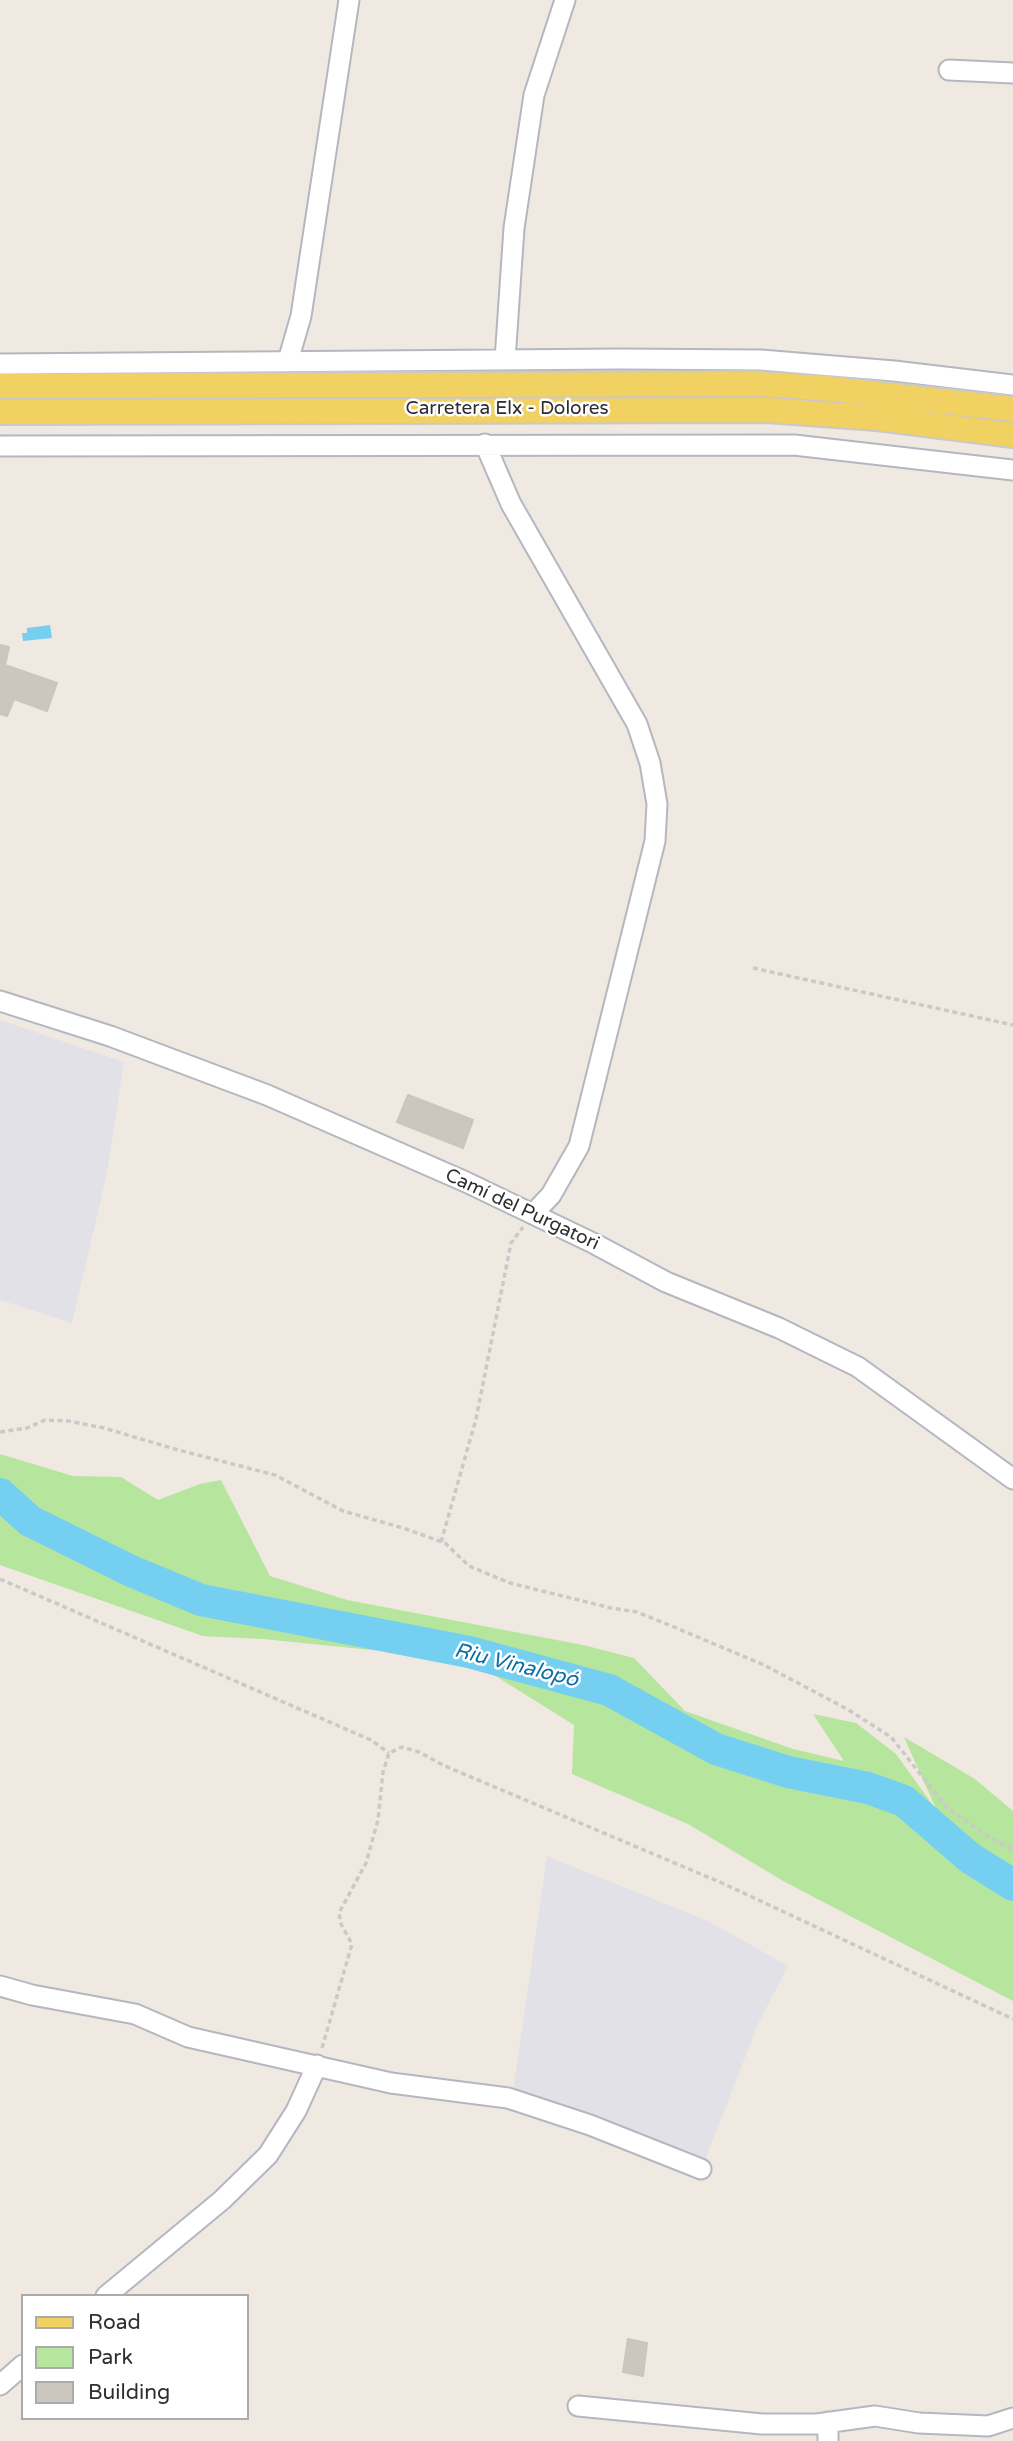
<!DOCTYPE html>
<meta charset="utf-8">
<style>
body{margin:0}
#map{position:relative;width:1013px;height:2441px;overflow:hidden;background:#efe9e1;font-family:"Varela Round",sans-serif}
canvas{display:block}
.legend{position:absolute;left:21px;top:2294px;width:228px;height:126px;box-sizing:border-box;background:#fff;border:2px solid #ababab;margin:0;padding:9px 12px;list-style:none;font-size:21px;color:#2e2e2e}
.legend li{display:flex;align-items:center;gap:14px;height:35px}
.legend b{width:35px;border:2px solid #ababab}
</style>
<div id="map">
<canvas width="1013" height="2441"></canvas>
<ul class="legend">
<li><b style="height:9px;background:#f2d163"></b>Road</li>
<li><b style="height:19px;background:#b6e59e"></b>Park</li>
<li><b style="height:19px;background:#cbc7bf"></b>Building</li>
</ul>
</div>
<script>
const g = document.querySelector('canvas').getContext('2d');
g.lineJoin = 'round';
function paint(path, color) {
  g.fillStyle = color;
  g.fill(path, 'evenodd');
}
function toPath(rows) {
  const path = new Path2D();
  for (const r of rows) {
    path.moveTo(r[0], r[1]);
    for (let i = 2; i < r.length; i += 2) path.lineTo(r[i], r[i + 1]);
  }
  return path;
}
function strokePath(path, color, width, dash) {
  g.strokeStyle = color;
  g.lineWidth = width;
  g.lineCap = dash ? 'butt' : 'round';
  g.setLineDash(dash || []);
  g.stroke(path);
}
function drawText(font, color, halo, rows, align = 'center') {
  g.font = font + ' "Varela Round",sans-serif';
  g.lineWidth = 5;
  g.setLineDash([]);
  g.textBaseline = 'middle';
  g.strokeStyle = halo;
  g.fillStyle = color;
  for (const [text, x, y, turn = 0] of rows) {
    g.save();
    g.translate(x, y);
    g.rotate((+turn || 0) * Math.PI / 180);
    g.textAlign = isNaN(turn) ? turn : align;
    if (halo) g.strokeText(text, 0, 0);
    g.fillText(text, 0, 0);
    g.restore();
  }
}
paint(toPath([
 [0,1020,124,1062,107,1173,72,1323,0,1300],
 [547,1856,710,1922,788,1966,758,2024,705,2160,625,2130,513,2092]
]), '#e3e1e8');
paint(toPath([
 [0,1454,73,1476,121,1477,158,1500,200,1484,221,1480,270,1576,347,1600,583,1645,634,1658,685,1711,793,1749,844,1761,813,1714,856,1723,896,1754,937,1811,904,1737,975,1779,1013,1811,1013,2001,785,1882,688,1824,572,1774,574,1725,470,1660,263,1639,203,1636,0,1565]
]), '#b6e59e');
paint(toPath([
 [50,625,52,638,23,641,22,633,27,633,27,628]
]), '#75cff0');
strokePath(toPath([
 [0,1494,30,1521,131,1571,201,1600,469,1652,609,1690,716,1749,788,1772,868,1788,904,1801,970,1858,1013,1885]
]), '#75cff0', 32);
const building = toPath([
 [0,645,9,647,5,665,57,683,47,711,14,699,7,716,0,714,0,645],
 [408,1095,473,1120,463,1148,397,1122,408,1095],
 [628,2339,647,2343,643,2376,623,2372,628,2339]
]);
paint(building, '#cbc7bf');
strokePath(building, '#cbc5ba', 2);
const minor = toPath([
 [949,70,1013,73],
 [505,360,514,228,534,95,565,0],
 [288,361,301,316,349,0],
 [0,364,620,359,761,360,894,371,1013,385],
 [485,444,511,504,637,724,650,763,657,804,655,841,579,1146,551,1195,533,1214],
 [0,446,794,445,1013,470],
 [0,1001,110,1036,267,1095,466,1182,595,1244,666,1282,779,1328,858,1367,1013,1479],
 [0,1986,32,1995,135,2014,188,2037,391,2083,508,2098,590,2125,701,2169],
 [106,2296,222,2200,268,2155,296,2111,317,2065],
 [0,2385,23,2365],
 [578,2406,762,2424,817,2424,875,2416,919,2423,988,2426,1013,2418],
 [828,2441,828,2422]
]);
const major = toPath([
 [0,386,758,384,822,388,1013,409],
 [0,412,767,410,877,418,1013,435]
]);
strokePath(minor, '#b4b7c1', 23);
strokePath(major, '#c9c9c9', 28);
strokePath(toPath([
 [753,968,1013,1025],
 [0,1432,27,1428,45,1420,68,1421,104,1428,175,1449,275,1475,343,1511,403,1528,445,1543,469,1566,510,1583,611,1608,637,1612,674,1627,764,1665,847,1709,891,1737,947,1808,986,1835,1013,1850],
 [441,1542,476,1419,511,1243,523,1227],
 [0,1579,371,1740,389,1753],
 [322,2048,352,1944,341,1924,339,1913,366,1863,378,1820,383,1772,389,1753,402,1747,419,1752,445,1766,722,1883,1013,2019]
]), '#c9c9c9', 3.5, [5, 3.5]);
strokePath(minor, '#fff', 19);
strokePath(major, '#f2d163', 24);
drawText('19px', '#2e2e2e', '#fff', [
 ["Carretera Elx - Dolores",507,409],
 ["Camí del Purgatori",522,1210,25]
]);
drawText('italic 21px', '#0d6fa3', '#fff', [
 ["Riu Vinalopó",516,1666,14]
]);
</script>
